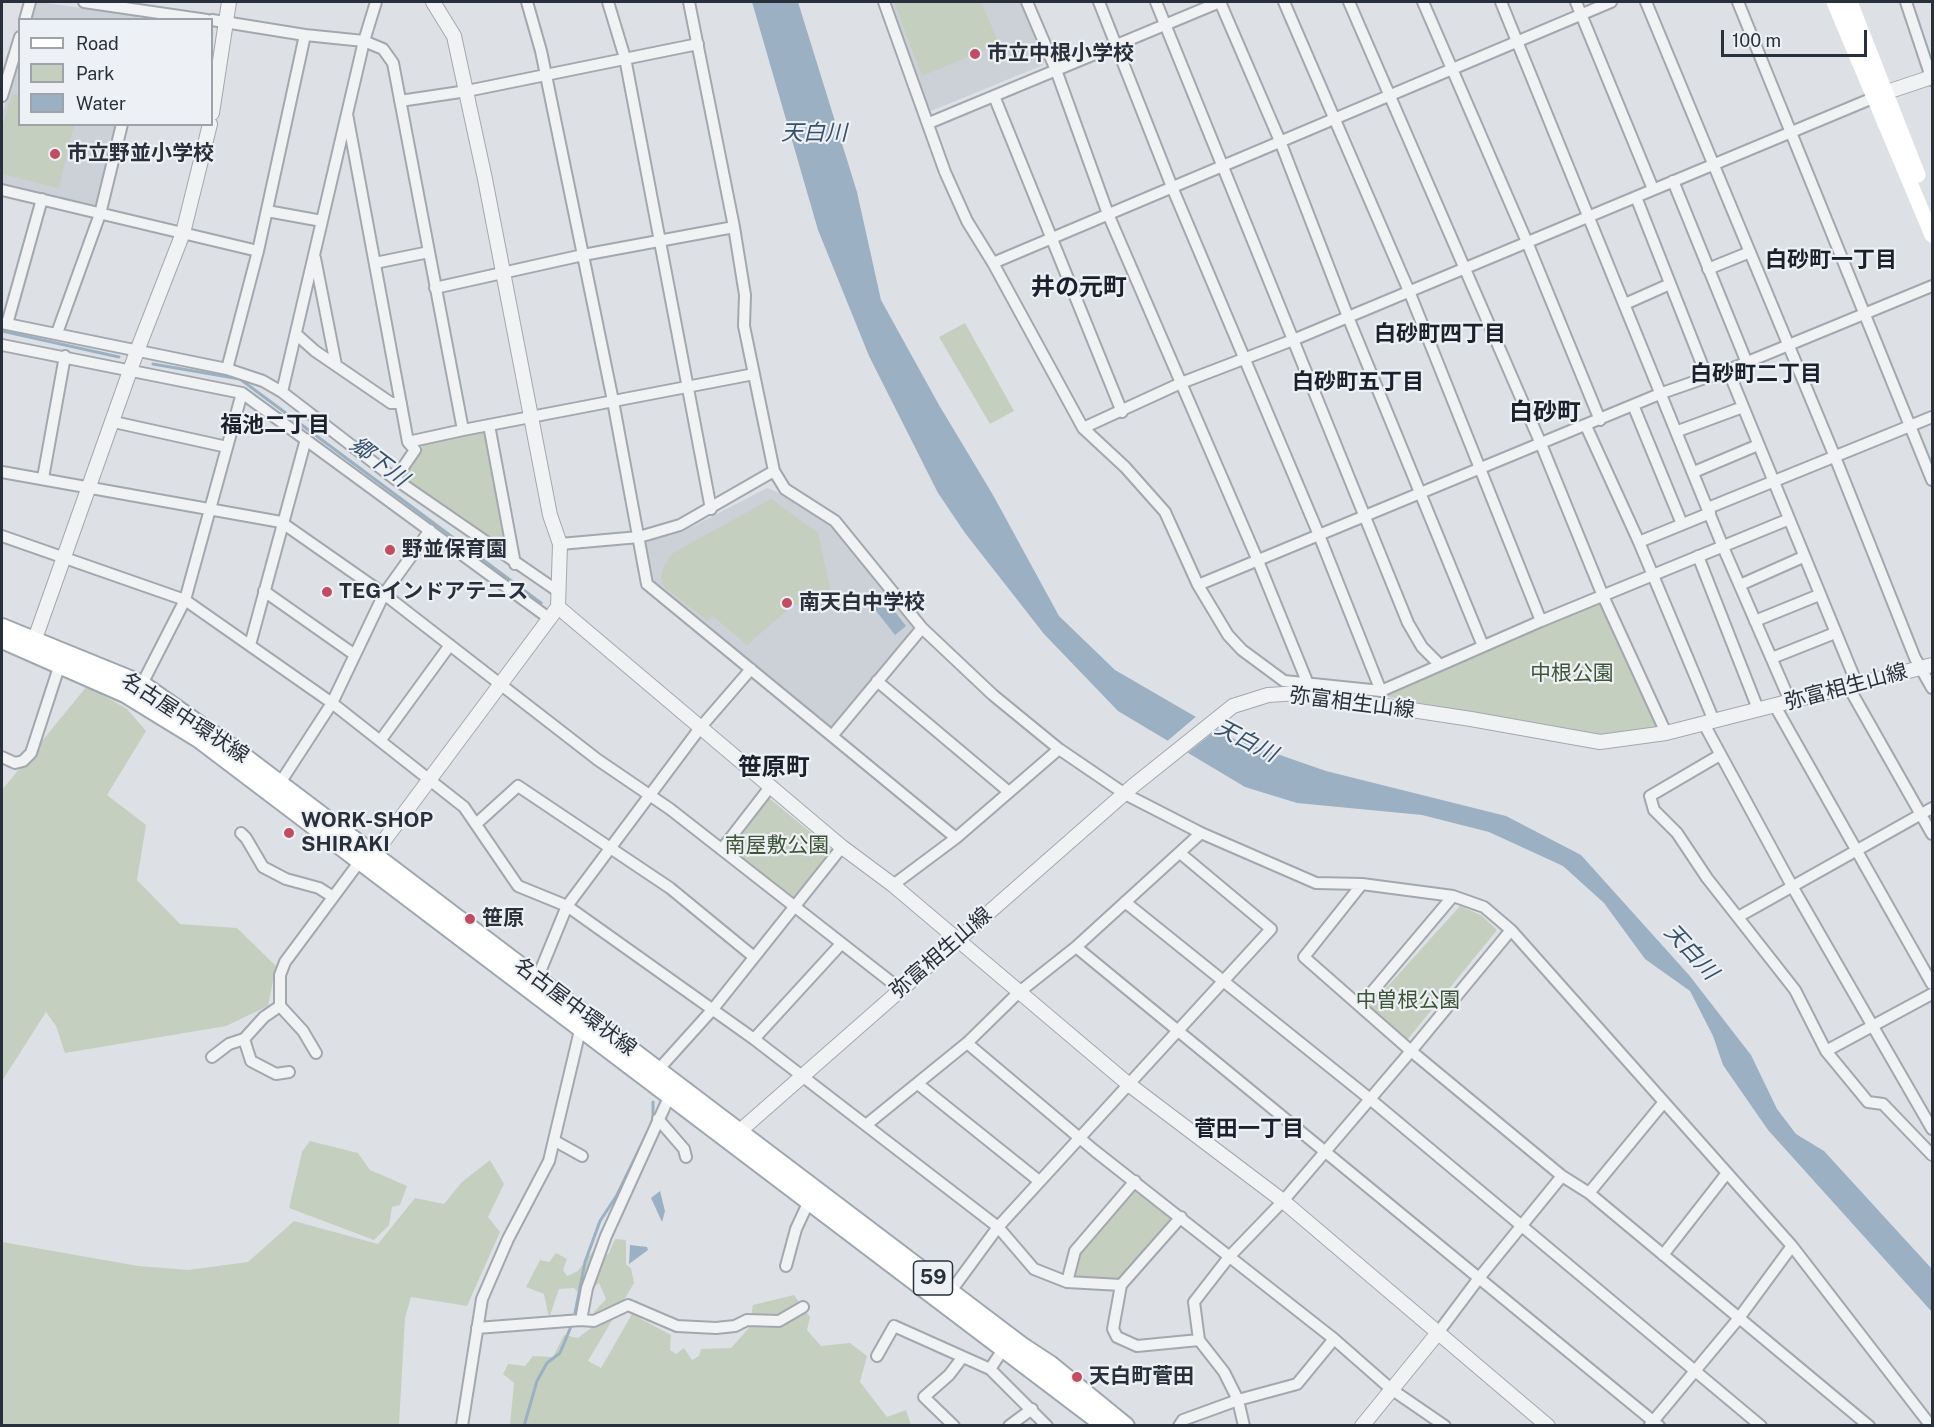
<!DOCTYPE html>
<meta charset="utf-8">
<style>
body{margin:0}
#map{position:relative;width:1934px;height:1427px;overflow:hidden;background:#dde1e6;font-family:"Public Sans",sans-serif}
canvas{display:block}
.frame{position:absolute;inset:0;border:3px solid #28303b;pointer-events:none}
.legend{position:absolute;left:18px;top:18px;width:195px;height:108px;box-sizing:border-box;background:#edf0f4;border:2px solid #9ea3aa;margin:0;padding:8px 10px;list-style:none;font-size:18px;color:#28303b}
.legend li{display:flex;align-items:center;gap:12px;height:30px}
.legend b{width:30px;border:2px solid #9ea3aa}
.scale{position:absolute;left:1721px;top:30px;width:146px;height:27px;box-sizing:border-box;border:3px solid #28303b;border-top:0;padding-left:8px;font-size:18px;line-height:21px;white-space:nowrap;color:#28303b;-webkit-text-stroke:4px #edf0f4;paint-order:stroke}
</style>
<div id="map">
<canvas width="1934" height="1427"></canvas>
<div class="frame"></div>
<ul class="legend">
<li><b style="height:8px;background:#fff"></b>Road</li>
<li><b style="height:16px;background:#c4cfbf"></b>Park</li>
<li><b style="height:16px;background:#9bb0c3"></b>Water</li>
</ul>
<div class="scale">100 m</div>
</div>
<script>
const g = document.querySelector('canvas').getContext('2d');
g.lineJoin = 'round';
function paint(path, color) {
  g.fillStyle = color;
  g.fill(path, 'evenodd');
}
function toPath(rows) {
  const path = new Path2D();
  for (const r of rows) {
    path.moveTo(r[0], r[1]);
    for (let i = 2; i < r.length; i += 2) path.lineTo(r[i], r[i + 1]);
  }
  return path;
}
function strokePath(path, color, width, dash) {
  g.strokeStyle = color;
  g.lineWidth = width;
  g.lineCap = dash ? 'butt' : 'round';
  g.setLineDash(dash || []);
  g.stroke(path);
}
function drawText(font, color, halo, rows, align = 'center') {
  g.font = font + ' "Public Sans","Noto Sans JP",sans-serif';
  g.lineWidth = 4.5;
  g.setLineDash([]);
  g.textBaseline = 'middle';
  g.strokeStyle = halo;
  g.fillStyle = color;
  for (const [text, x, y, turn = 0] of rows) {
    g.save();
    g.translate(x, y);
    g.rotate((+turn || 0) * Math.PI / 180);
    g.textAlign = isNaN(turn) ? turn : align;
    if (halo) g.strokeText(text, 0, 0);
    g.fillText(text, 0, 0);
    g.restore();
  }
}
paint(toPath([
 [39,2,138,16,140,19,31,20,36,3],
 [890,2,1020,2,1044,61,1043,65,931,111,927,109],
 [19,56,20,124,115,125,96,204,91,206,2,184,2,115],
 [767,488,775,491,834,529,872,573,914,630,834,727,829,728,651,580,645,545,648,541,682,532]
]), '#ccd0d7');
paint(toPath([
 [894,2,981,2,999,44,922,76],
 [19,93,20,124,74,125,59,188,2,174,2,128,12,94,18,95],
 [965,323,1014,411,990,424,939,337],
 [486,430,509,555,400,479,418,457,424,443],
 [771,499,818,533,833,602,814,606,813,600,792,606,747,645,713,616,708,621,665,588,661,579,663,568,673,553],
 [1601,599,1662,730,1601,739,1380,695],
 [87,686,127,709,146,731,107,795,146,825,137,880,180,924,237,928,276,966,268,1006,226,1026,65,1053,56,1026,46,1012,2,1081,2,790],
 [769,798,832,850,832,855,798,898,792,898,730,850,729,846,764,799],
 [1460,906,1481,915,1497,930,1407,1040,1370,1006],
 [310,1141,358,1153,370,1170,407,1186,400,1205,392,1207,389,1225,374,1240,289,1208,302,1152],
 [490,1160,504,1184,488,1217,500,1232,467,1306,411,1297,405,1318,399,1425,2,1425,2,1242,138,1266,188,1270,248,1262,294,1221,378,1244,415,1198,444,1204,462,1182],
 [1139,1188,1170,1214,1170,1219,1118,1281,1077,1276,1074,1270,1081,1253,1133,1189],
 [615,1239,626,1240,626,1265,631,1268,634,1283,588,1361,601,1368,632,1314,671,1335,670,1350,676,1354,684,1348,692,1360,699,1356,701,1349,731,1348,749,1328,753,1305,794,1295,810,1317,807,1330,821,1346,850,1343,867,1356,860,1382,887,1417,906,1410,911,1425,510,1425,514,1383,503,1374,508,1364,525,1366,533,1356,553,1357,564,1335,578,1338,595,1325,594,1312,606,1299,599,1283,582,1296,574,1288,559,1289,549,1318,544,1294,526,1287,540,1260,549,1262,556,1253,567,1259,563,1270,567,1276,578,1271,593,1251,608,1255]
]), '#c4cfbf');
paint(toPath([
 [752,2,798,2,857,192,881,300,939,405,993,495,1059,616,1115,670,1234,739,1326,771,1506,816,1581,855,1689,975,1751,1055,1777,1109,1796,1134,1824,1151,1932,1269,1932,1312,1768,1130,1723,1065,1713,1036,1690,991,1645,959,1604,903,1563,866,1489,832,1422,815,1297,803,1245,787,1118,711,1044,634,965,533,938,493,869,356,818,230],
 [884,598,906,626,895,635,873,607],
 [660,1191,665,1211,662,1222,651,1198],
 [630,1245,647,1247,648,1250,629,1264]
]), '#9bb0c3');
paint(toPath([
 [1198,715,1220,727,1185,755,1165,743]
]), '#dde1e6');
strokePath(toPath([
 [2,331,119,357],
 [153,364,240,379,541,603],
 [650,1127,653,1118,653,1102],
 [575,1313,585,1262,600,1221,617,1195,647,1133],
 [524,1426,537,1381,547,1363,560,1353,572,1324]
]), '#9bb0c3', 3);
const minor = toPath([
 [84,2,207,20],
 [527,2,541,51,613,401,647,584,832,736,922,628,835,521,785,489,774,471],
 [608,2,625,58,711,509],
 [884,2,945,172,967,221,993,263,1083,428,1125,467,1165,512,1198,585,1228,635,1242,650,1284,681,1381,691,1541,621,1787,520],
 [1027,2,1056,70,1108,214,1258,561,1308,684],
 [1099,2,1172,187,1319,535,1381,691],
 [1156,2,1408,623,1422,647,1439,664],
 [1220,2,1280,141,1348,317,1483,646],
 [1284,2,1409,291,1541,621],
 [1349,2,1541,444,1603,596,1666,733],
 [1423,2,1527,242,1600,420],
 [1501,2,1723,547,1790,701],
 [1576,2,1653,189],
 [1646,2,1835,457,1915,658,1932,688],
 [1738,2,1932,480],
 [1906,2,1932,80],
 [25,20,30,2],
 [212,20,305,35,258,251,227,369],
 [305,35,364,41,383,49,393,63,463,430,408,442,347,114],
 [2,96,20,37],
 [994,96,1122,412],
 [400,101,467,91,698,44],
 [929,123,1220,2],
 [1673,181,1747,363],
 [2,190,258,251],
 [1636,197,1707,377],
 [267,211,322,221],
 [315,258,336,365],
 [375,263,429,252],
 [993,263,1611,2],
 [1708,269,1750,252],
 [435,288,583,255,734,227],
 [1625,304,1670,284],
 [2,323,227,369,263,381,282,392,395,479,559,592],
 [7,324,42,199],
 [57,333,100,214,122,124],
 [296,334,315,351,391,403,401,403],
 [2,345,242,393,550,619],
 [1728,370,1857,684],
 [282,392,364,41,376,2],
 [1633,405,1682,524],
 [114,422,227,447],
 [489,425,515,564],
 [1586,426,1639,542,1714,721],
 [1083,428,1181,383,1293,340,1873,98],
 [463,430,754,374],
 [1678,431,1743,407],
 [2,472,281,522,384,594,598,760,670,809,900,989],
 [1694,472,1758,445],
 [43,478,65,356],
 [395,479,415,450,408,442],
 [1708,508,1932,417],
 [2,536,185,600,332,703,464,807,518,886,567,906,754,1039,998,1227,951,1291],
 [1639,542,1710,513],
 [560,544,639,537,680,525,774,471,744,326,745,295,734,227,689,2],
 [1698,556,1758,709],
 [1198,585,1662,393,1728,370,1932,286],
 [1740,585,1803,557],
 [264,591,355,655],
 [1755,621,1819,595],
 [922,628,993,695,1059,749,1125,794,1201,833,1316,883,1362,884,1453,896,1484,907,1511,930,1664,1102,1589,1193,1562,1176,1411,1051,1511,930],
 [250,645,306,439],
 [1772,658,1835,633],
 [877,681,1009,792],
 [142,684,185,600,242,393],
 [1848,686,1932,834],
 [1775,706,1932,984],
 [1704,724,1792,886,1932,1129],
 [832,736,956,838],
 [380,741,450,645],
 [1720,755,1650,796,1654,810,1677,833,1707,878,1795,990,1826,1051,1868,1102,1883,1104,1932,1155],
 [2,757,15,763,23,761,31,753,60,664],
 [280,783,332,703,384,594,430,530],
 [476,824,518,786,670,888,754,957],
 [241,833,246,838,263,867,286,879,319,888,333,897],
 [722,849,770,787],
 [893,885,956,838,1059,749],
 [1125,902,1370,1099,1761,1426],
 [1738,917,1932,808],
 [1076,947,1659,1426],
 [537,979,567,906,700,728,751,669],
 [1361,1005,1453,896],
 [244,1039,251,1061,276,1074,289,1072],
 [754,1039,841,944],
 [967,1043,1095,1151,1334,1339,1391,1389,1445,1426],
 [1826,1051,1932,994],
 [316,1053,303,1031,280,1006,280,975,285,962,360,861,366,858],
 [212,1057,229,1044,244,1039,264,1017,280,1006],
 [658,1070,713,1009,842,847],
 [918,1084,1039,1181],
 [1664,1102,1792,1246,1931,1426],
 [658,1119,684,1149,686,1157],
 [866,1125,967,1043,1018,993,1076,947,1201,833],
 [555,1141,582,1156],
 [1589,1193,1869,1426],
 [1181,1217,1121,1285,1113,1329,1117,1337,1137,1346,1199,1340],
 [1663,1255,1727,1173],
 [786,1266,796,1229,809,1201],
 [1067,1282,1075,1251,1135,1181],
 [1121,1285,1067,1282,1034,1269,998,1227,1271,929,1180,853],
 [581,1320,594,1321,628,1305,677,1326,716,1328,735,1326,747,1320,779,1321,803,1307],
 [477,1328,581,1320,587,1288,606,1236,670,1095],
 [1437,1334,1479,1278,1562,1176],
 [1004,1348,990,1369,1047,1426],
 [877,1356,894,1326,990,1369],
 [1650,1425,1739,1318,1792,1246],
 [462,1426,482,1299,508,1239,549,1161,581,1026],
 [954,1426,924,1397,949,1375,962,1358],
 [1009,1426,1032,1409],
 [1179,1426,1183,1420,1238,1400,1297,1384,1334,1339],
 [1244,1426,1238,1400,1224,1372,1199,1340,1194,1302,1229,1257,1283,1201,1411,1051,1304,957,1362,884]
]);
const tertiary = toPath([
 [433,2,454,36,485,179,550,515,560,544,558,607,842,847,893,885,1127,1083,1283,1201,1548,1426],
 [1878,95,1932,77],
 [212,113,229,2],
 [31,650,137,351,183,233,210,124],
 [374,854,558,607],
 [733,1137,1133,786,1233,706,1268,695,1300,693,1471,719,1600,742,1666,733,1932,665],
 [1362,1426,1437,1334]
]);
const primary = toPath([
 [2,627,142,684,233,748,1021,1345,1050,1364,1126,1426],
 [2,640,125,694,200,740,1105,1426]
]);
strokePath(minor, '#a3a8af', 14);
strokePath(tertiary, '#a3a8af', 16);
strokePath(primary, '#9ea6b0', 20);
strokePath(minor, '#f0f2f4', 10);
strokePath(tertiary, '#f0f2f4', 14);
strokePath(toPath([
 [1834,2,1932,235],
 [1850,2,1918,175]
]), '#fff', 15);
strokePath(primary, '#fff', 16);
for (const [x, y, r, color] of [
 [975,54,6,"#c14d63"],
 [55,154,6,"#c14d63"],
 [390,550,6,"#c14d63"],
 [327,592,6,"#c14d63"],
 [787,603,6,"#c14d63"],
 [289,833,6,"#c14d63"],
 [470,919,6,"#c14d63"],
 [1077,1377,6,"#c14d63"]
]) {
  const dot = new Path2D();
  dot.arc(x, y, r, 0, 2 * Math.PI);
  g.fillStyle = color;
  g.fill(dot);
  strokePath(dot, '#edf0f4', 2);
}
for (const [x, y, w] of [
 [933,1278,39]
]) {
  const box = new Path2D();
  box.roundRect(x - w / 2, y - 17, w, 34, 4.5);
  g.fillStyle = '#edf0f4';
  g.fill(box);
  strokePath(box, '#28303b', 1.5);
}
drawText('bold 20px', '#28303b', null, [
 ["59",933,1278]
]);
drawText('bold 21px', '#28303b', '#edf0f4', [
 ["市立中根小学校",987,54],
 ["市立野並小学校",67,154],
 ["野並保育園",402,550],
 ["TEGインドアテニス",339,592],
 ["南天白中学校",799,603],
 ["WORK-SHOP",301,821],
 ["SHIRAKI",301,845],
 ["笹原",482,919],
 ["天白町菅田",1089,1377]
], 'left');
drawText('21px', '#3e5537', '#edf0f4', [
 ["中根公園",1572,674],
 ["南屋敷公園",777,846],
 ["中曽根公園",1408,1001]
]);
drawText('21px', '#28303b', '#edf0f4', [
 ["弥富相生山線",1846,687,-15],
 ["弥富相生山線",1352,703,7],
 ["名古屋中環状線",185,718,33],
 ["弥富相生山線",941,953,-41],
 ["名古屋中環状線",575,1007,37]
]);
drawText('italic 22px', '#36506b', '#edf0f4', [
 ["天白川",814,133],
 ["郷下川",379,462,37],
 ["天白川",1246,741,27],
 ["天白川",1691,952,47]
]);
drawText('bold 22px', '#1b212c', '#edf0f4', [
 ["白砂町一丁目",1831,260],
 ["白砂町四丁目",1440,334],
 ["白砂町二丁目",1756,374],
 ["白砂町五丁目",1358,382],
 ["福池二丁目",275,425],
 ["菅田一丁目",1249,1129]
]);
drawText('bold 24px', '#1b212c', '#edf0f4', [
 ["井の元町",1079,288],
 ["白砂町",1545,413],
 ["笹原町",774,768]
]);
</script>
